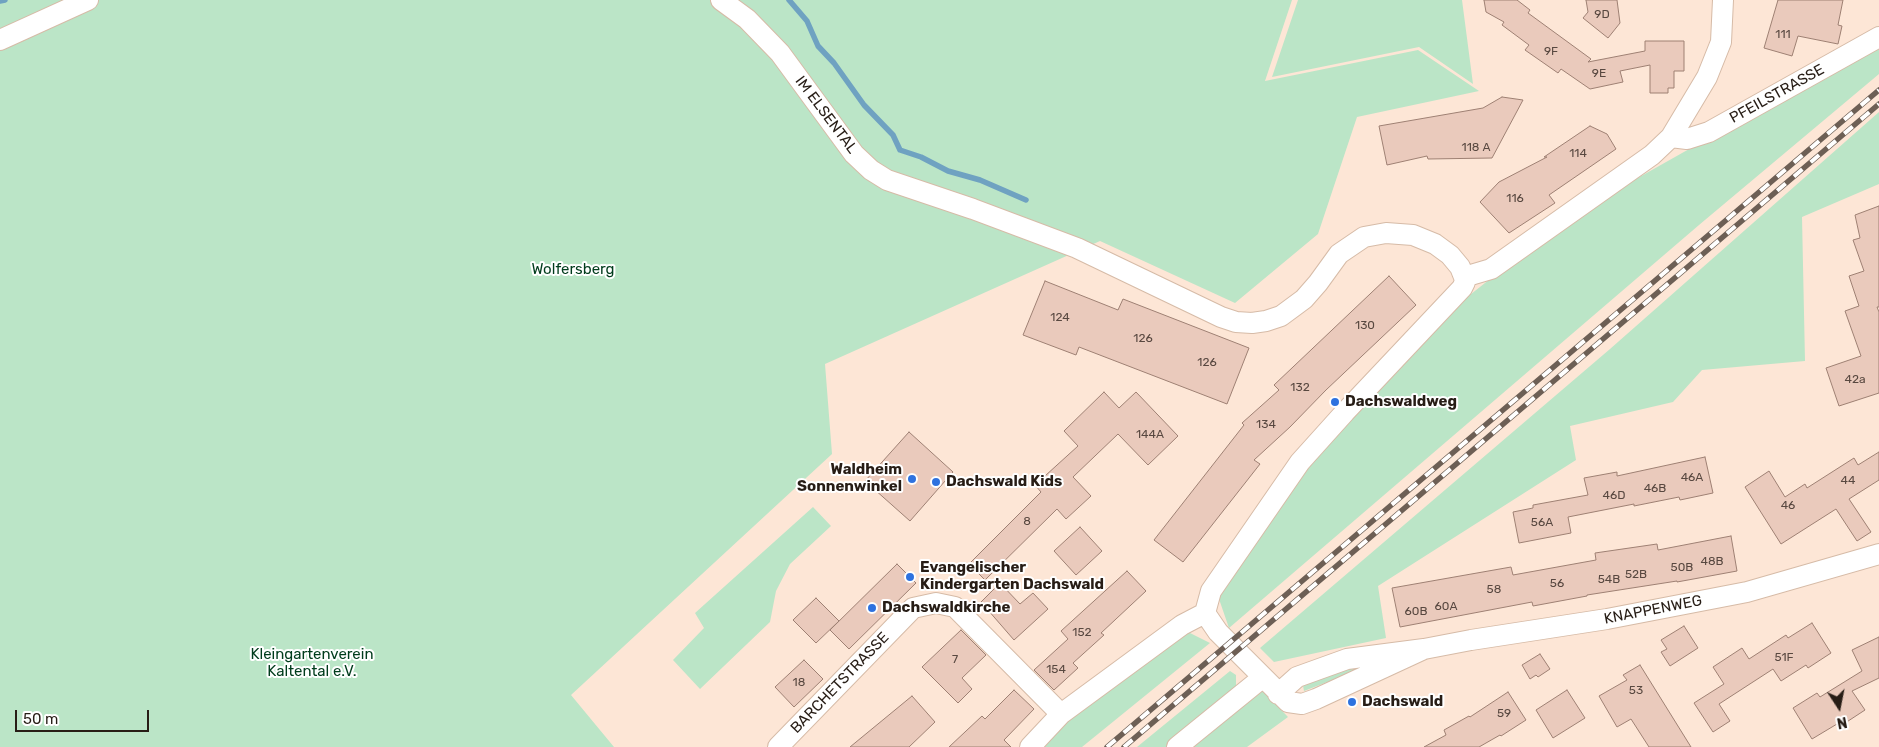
<!DOCTYPE html>
<style>
body{margin:0}
#map{position:relative;width:1879px;height:747px;overflow:hidden;background:#fde6d6;font-family:Rubik,sans-serif}
canvas{display:block}
.north{position:absolute;left:1814px;top:682px;width:50px;height:50px;-webkit-text-stroke:4px #fff;paint-order:stroke;rotate:169deg;font-size:14px;font-weight:700;line-height:20px;text-align:center;color:#271d16}
.north::after{content:'';display:block;margin:auto;width:18px;height:22px;background:#271d16;clip-path:polygon(50% 0,100% 100%,50% 72%,0 100%)}
.scale{position:absolute;left:15px;top:710px;width:134px;height:22px;box-sizing:border-box;border:2px solid #271d16;border-top:0;padding-left:6px;font-size:15px;line-height:18px;white-space:nowrap;color:#271d16;-webkit-text-stroke:4px #fff;paint-order:stroke}
</style>
<div id="map">
<canvas width="1879" height="747"></canvas>
<div class="north">N</div>
<div class="scale">50 m</div>
</div>
<script>
const g = document.querySelector('canvas').getContext('2d');
g.lineJoin = 'round';
function paint(path, color) {
  g.fillStyle = color;
  g.fill(path, 'evenodd');
}
function toPath(rows) {
  const path = new Path2D();
  for (const r of rows) {
    path.moveTo(r[0], r[1]);
    for (let i = 2; i < r.length; i += 2) path.lineTo(r[i], r[i + 1]);
  }
  return path;
}
function strokePath(path, color, width, dash) {
  g.strokeStyle = color;
  g.lineWidth = width;
  g.lineCap = dash ? 'butt' : 'round';
  g.setLineDash(dash || []);
  g.stroke(path);
}
function drawText(font, color, halo, rows, align = 'center') {
  g.font = font + ' Rubik,sans-serif';
  g.lineWidth = 4;
  g.setLineDash([]);
  g.textBaseline = 'middle';
  g.strokeStyle = halo;
  g.fillStyle = color;
  for (const [text, x, y, turn = 0] of rows) {
    g.save();
    g.translate(x, y);
    g.rotate((+turn || 0) * Math.PI / 180);
    g.textAlign = isNaN(turn) ? turn : align;
    if (halo) g.strokeText(text, 0, 0);
    g.fillText(text, 0, 0);
    g.restore();
  }
}
paint(toPath([
 [0,0,1292,0,1265,81,1418,50,1479,91,1357,117,1318,234,1235,303,1100,241,825,364,832,454,571,695,614,747,0,747],
 [1298,0,1462,0,1473,84,1419,47,1272,77],
 [1879,42,1879,74,1699,225,1229,628,1219,599,1226,583,1313,462,1335,435,1461,302,1490,279,1620,188],
 [1879,112,1879,184,1802,217,1805,361,1702,370,1673,402,1570,426,1576,460,1378,586,1386,638,1274,662,1260,648,1610,349],
 [813,507,831,526,790,564,776,591,770,622,700,689,673,660,704,628,695,613],
 [1188,632,1210,643,1082,747,1037,747,1063,719],
 [1368,661,1369,666,1304,691,1302,680],
 [1230,671,1236,675,1236,691,1166,747,1137,747],
 [1262,690,1288,717,1247,747,1188,747]
]), '#bbe5c7');
strokePath(toPath([
 [789,0,807,21,818,46,834,63,864,105,893,135,900,150,921,157,948,171,980,180,1026,200],
 [0,1,5,0]
]), '#6fa2c1', 5.5);
const building = toPath([
 [1484,0,1517,0,1530,10,1528,13,1591,59,1588,62,1645,51,1645,41,1684,41,1684,71,1674,71,1674,88,1668,88,1668,93,1650,93,1650,65,1620,71,1623,82,1590,89,1561,69,1558,73,1525,50,1529,45,1502,25,1504,22,1486,12,1484,0],
 [1586,0,1617,0,1620,23,1608,38,1583,18,1588,12,1586,0],
 [1778,0,1843,0,1838,25,1842,26,1838,44,1798,36,1792,56,1764,48,1778,0],
 [1502,97,1523,100,1492,158,1428,159,1427,156,1387,165,1379,126,1483,108,1502,97],
 [1590,126,1607,134,1616,149,1549,195,1555,203,1509,233,1480,202,1499,182,1547,157,1544,157,1590,126],
 [1879,206,1879,307,1877,307,1879,312,1879,393,1839,406,1826,368,1861,356,1845,311,1859,306,1849,276,1864,271,1853,240,1860,238,1855,215,1879,206],
 [1389,276,1416,305,1326,390,1290,427,1254,460,1260,464,1183,562,1154,540,1244,425,1242,423,1279,390,1274,385,1389,276],
 [1045,281,1118,310,1123,299,1249,348,1227,404,1079,347,1076,355,1023,335,1045,281],
 [1104,392,1119,408,1136,392,1178,436,1148,465,1118,434,1073,477,1091,496,1066,519,1057,509,985,580,969,564,1041,492,1035,485,1078,446,1064,431,1104,392],
 [909,432,953,472,910,521,865,481,909,432],
 [1879,452,1879,480,1849,499,1871,532,1857,541,1836,509,1781,544,1745,487,1769,471,1785,497,1805,484,1807,488,1854,458,1858,465,1879,452],
 [1705,457,1713,493,1680,500,1679,497,1634,506,1634,504,1568,517,1571,533,1519,543,1513,512,1533,508,1533,505,1588,495,1584,478,1617,472,1617,476,1705,457],
 [1080,527,1102,551,1076,575,1054,551,1080,527],
 [1731,536,1737,571,1677,582,1677,581,1587,595,1587,596,1533,606,1532,602,1400,627,1392,588,1511,567,1513,575,1596,560,1595,553,1657,544,1658,550,1731,536],
 [897,564,916,583,849,649,830,630,897,564],
 [1127,571,1146,591,1101,633,1104,635,1073,663,1078,668,1054,690,1034,670,1068,639,1061,631,1127,571],
 [1000,583,1020,604,1033,593,1048,609,1014,640,981,602,1000,583],
 [816,598,839,621,816,643,793,620,816,598],
 [1812,623,1831,653,1808,668,1806,665,1781,681,1773,669,1719,704,1730,721,1713,732,1694,703,1724,684,1713,667,1742,648,1749,659,1786,635,1788,638,1812,623],
 [1684,626,1698,648,1670,666,1661,652,1667,649,1661,640,1684,626],
 [961,630,986,655,962,678,972,689,958,703,922,667,961,630],
 [1879,637,1879,678,1852,691,1865,710,1839,727,1837,724,1812,739,1793,708,1817,693,1820,697,1862,671,1852,650,1879,637],
 [1540,654,1550,669,1538,677,1536,675,1530,679,1522,665,1540,654],
 [804,660,823,679,794,707,775,687,804,660],
 [1640,665,1691,747,1649,747,1631,719,1617,727,1599,696,1627,680,1623,675,1640,665],
 [1014,690,1034,709,1004,740,1011,747,949,747,982,716,985,719,1014,690],
 [1567,690,1585,718,1553,738,1536,710,1567,690],
 [1508,692,1526,720,1501,736,1500,735,1479,747,1424,747,1446,735,1444,730,1469,716,1470,717,1508,692],
 [912,696,935,722,909,747,850,747,912,696]
]);
paint(building, '#eacabc');
strokePath(building, '#9e8073', 1);
const minor = toPath([
 [721,0,747,19,780,53,854,154,871,170,887,180,973,209,1077,248,1221,317,1236,322,1252,323,1266,321,1281,316,1304,299,1318,283,1339,254,1364,237,1386,233,1413,235,1435,244,1450,255,1460,267,1464,277,1465,282,1462,288,1345,412,1300,462,1211,591,1205,613,1218,632,1288,702,1302,704,1316,699,1424,649],
 [0,40,88,0],
 [1671,137,1687,139,1709,132,1879,37],
 [1464,277,1491,269,1652,155,1671,137,1707,77,1721,42,1723,0],
 [1278,694,1297,677,1347,659,1424,649,1471,640,1607,619,1747,592,1879,554],
 [778,747,913,608,936,603,955,607,1061,714],
 [1030,747,1061,714,1182,625,1205,613],
 [1177,747,1262,678]
]);
strokePath(minor, '#d6bba7', 22);
strokePath(minor, '#fff', 20);
const rail = toPath([
 [1107,747,1879,90],
 [1124,747,1879,104]
]);
strokePath(rail, '#6d5f55', 5.5);
strokePath(rail, '#fff', 4, [11]);
for (const [x, y, r, color] of [
 [1335,402,5,"#2e72df"],
 [912,479,5,"#2e72df"],
 [936,482,5,"#2e72df"],
 [910,577,5,"#2e72df"],
 [872,608,5,"#2e72df"],
 [1352,702,5,"#2e72df"]
]) {
  const dot = new Path2D();
  dot.arc(x, y, r, 0, 2 * Math.PI);
  g.fillStyle = color;
  g.fill(dot);
  strokePath(dot, '#fff', 2);
}
drawText('12px', '#584840', null, [
 ["9D",1602,15],
 ["111",1783,35],
 ["9F",1551,52],
 ["9E",1599,74],
 ["118 A",1476,148],
 ["114",1578,154],
 ["116",1515,199],
 ["124",1060,318],
 ["130",1365,326],
 ["126",1143,339],
 ["126",1207,363],
 ["42a",1855,380],
 ["132",1300,388],
 ["134",1266,425],
 ["144A",1150,435],
 ["46A",1692,478],
 ["44",1848,481],
 ["46B",1655,489],
 ["46D",1614,496],
 ["46",1788,506],
 ["8",1027,522],
 ["56A",1542,523],
 ["48B",1712,562],
 ["50B",1682,568],
 ["52B",1636,575],
 ["54B",1609,580],
 ["56",1557,584],
 ["58",1494,590],
 ["60A",1446,607],
 ["60B",1416,612],
 ["152",1082,633],
 ["51F",1784,658],
 ["7",955,660],
 ["154",1056,670],
 ["18",799,683],
 ["53",1636,691],
 ["59",1504,714]
]);
drawText('15px', '#271d16', '#fff', [
 ["PFEILSTRASSE",1777,94,-29],
 ["IM ELSENTAL",826,115,53],
 ["KNAPPENWEG",1653,610,-11],
 ["BARCHETSTRASSE",840,683,-46]
]);
drawText('15px', '#003c1c', '#fff', [
 ["Wolfersberg",573,270],
 ["Kleingartenverein",312,655],
 ["Kaltental e.V.",312,672]
]);
drawText('bold 15px', '#271d16', '#fff', [
 ["Dachswaldweg",1345,402],
 ["Waldheim",902,470,"right"],
 ["Sonnenwinkel",902,487,"right"],
 ["Dachswald Kids",946,482],
 ["Evangelischer",920,568],
 ["Kindergarten Dachswald",920,585],
 ["Dachswaldkirche",882,608],
 ["Dachswald",1362,702]
], 'left');
</script>
